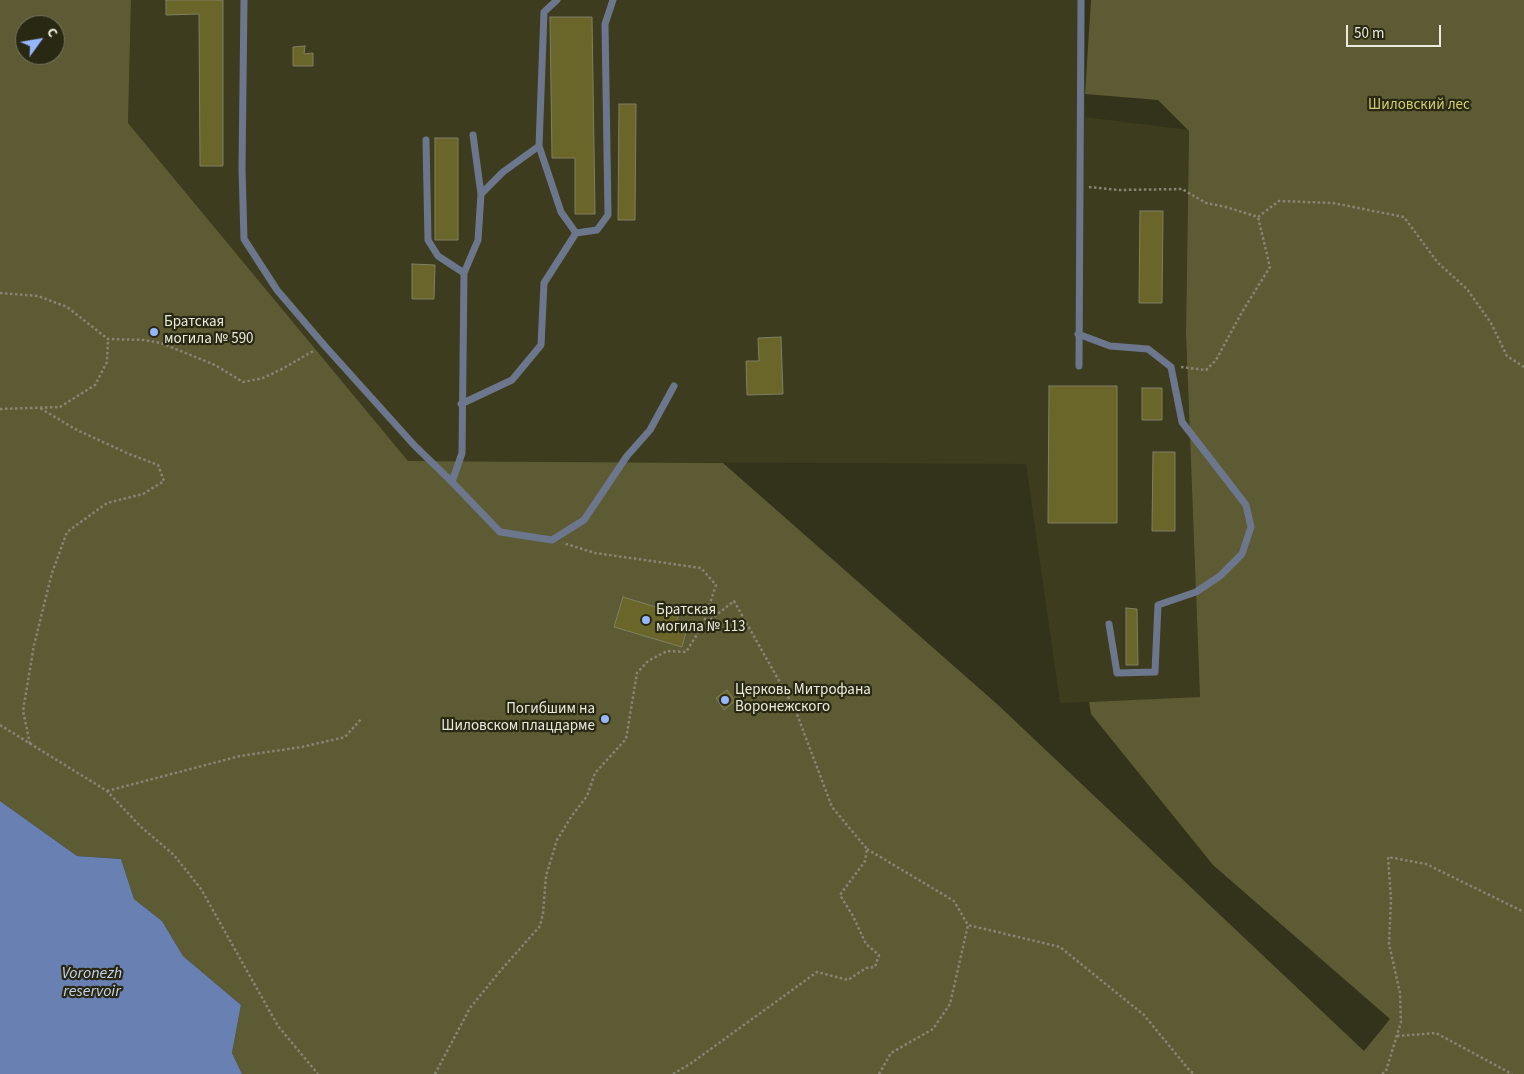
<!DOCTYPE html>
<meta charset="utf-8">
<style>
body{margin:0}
#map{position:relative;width:1524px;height:1074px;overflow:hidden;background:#33321b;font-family:"Source Sans 3",sans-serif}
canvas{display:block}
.north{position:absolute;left:15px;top:15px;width:50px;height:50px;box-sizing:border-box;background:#292812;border:1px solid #777663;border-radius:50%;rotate:58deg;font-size:14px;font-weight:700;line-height:20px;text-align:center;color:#ebebdd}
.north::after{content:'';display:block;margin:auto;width:18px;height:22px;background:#96b6fd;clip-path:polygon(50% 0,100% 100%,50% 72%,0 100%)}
.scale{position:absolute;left:1346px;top:25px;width:95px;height:22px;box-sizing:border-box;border:2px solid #ebebdd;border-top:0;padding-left:6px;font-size:15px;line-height:18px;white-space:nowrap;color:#ebebdd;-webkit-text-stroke:4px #292812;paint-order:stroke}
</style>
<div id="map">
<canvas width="1524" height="1074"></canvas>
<div class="north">С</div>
<div class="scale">50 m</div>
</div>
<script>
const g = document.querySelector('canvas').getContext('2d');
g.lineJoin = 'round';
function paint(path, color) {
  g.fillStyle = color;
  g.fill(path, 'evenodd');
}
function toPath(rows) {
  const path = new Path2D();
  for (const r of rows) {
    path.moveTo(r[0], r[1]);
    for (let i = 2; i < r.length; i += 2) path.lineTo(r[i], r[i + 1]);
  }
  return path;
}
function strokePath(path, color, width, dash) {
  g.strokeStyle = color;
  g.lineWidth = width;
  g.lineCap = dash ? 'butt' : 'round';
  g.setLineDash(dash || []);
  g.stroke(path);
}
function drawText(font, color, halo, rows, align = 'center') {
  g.font = font + ' "Source Sans 3",sans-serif';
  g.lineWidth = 4.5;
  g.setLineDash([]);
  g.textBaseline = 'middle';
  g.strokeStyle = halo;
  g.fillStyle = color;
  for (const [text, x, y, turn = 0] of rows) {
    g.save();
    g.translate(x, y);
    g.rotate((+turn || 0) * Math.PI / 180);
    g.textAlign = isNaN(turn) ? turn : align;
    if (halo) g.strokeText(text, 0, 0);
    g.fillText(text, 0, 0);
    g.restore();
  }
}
paint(toPath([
 [131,0,1085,0,1085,117,1189,130,1186,333,1200,698,1060,703,1026,464,408,461,128,123]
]), '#3d3c1e');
paint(toPath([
 [0,0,131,0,128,123,408,461,723,463,997,704,1364,1051,1390,1019,1213,865,1091,714,1089,702,1200,697,1186,333,1189,131,1158,100,1085,94,1091,0,1524,0,1524,1074,242,1074,232,1053,241,1005,183,956,162,921,134,899,121,859,77,856,0,801],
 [25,25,55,25,55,55,25,55]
]), '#5d5b34');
paint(toPath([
 [0,801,77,856,121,859,134,899,162,921,183,956,241,1005,232,1053,242,1074,0,1074]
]), '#6880b2');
const building = toPath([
 [166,0,223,0,223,166,200,166,199,14,166,15,166,0],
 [550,17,592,17,595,214,575,214,575,158,552,158,550,17],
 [305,46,304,54,313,53,313,66,293,66,293,47,305,46],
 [619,104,636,104,635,220,618,220,619,104],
 [435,138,458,138,458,240,435,240,435,138],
 [1140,211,1163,211,1162,303,1139,303,1140,211],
 [412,264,435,265,434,299,412,299,412,264],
 [781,337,783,394,747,395,746,361,759,361,758,338,781,337],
 [1049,386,1117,386,1117,523,1048,523,1049,386],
 [1142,388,1162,388,1162,420,1142,420,1142,388],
 [1153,452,1175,452,1175,531,1152,531,1153,452],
 [623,597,679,614,674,628,686,632,682,647,614,627,623,597],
 [1126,608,1137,609,1138,665,1126,665,1126,608],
 [727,690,735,701,724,710,716,698,727,690]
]);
paint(building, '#6a6629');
strokePath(building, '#807f66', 1);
strokePath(toPath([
 [1089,187,1120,190,1182,189,1206,203,1226,207,1258,217,1279,201,1333,203,1404,217,1438,263,1467,289,1491,323,1507,356,1524,367],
 [0,293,38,296,67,307,108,339,144,340,161,343,215,365,243,382,263,378,282,369,315,350],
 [1181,367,1206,370,1216,360,1242,312,1270,267,1258,217],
 [0,409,60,407,95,385,107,362,108,339],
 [0,725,107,791,140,826,174,855,201,889,278,1026,318,1074],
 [30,744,23,711,34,645,52,573,67,532,107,503,143,494,164,481,158,465,129,454,75,429,40,408],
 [107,791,240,756,302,747,345,737,362,718],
 [867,849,954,901,968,925],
 [1397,1036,1436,1033,1512,1074],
 [435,1074,470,1008,501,970,540,926,543,913,546,876,557,840,571,817,587,796,595,773,626,739,637,673,648,661,667,651,686,652,703,625,716,585,701,568,595,553,563,543],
 [673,1074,690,1064,817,972,848,980,866,968,875,967,879,955,866,944,853,916,840,895,865,861,867,849,832,807,795,709,734,601,705,624],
 [879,1074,891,1053,933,1029,950,1004,968,925,1060,947,1144,1015,1190,1071,1195,1074],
 [1382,1074,1386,1071,1401,1022,1400,993,1389,944,1391,899,1388,857,1426,864,1524,912]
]), '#878674', 2.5, [2.5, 2.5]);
strokePath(toPath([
 [244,0,242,169,244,239,277,290,324,345,414,445,452,482,462,453,464,273,478,240,481,194,473,135],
 [426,140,428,240,438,256,464,273],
 [481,194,503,172,539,146,544,12,557,0],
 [576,233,597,230,608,215,605,24,613,0],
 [1078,334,1110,346,1148,349,1171,367,1182,422,1246,505,1251,527,1242,554,1220,576,1196,592,1158,605,1155,672,1117,673,1109,624],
 [1079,366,1081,0],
 [461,404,512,380,541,345,544,283,576,233,561,212,539,146],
 [452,482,500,532,552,540,584,520,627,456,650,430,674,386]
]), '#6c778d', 7);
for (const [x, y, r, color] of [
 [154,332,5,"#96b6fd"],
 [646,620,5,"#96b6fd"],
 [725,700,5,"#96b6fd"],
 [605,719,5,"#96b6fd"]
]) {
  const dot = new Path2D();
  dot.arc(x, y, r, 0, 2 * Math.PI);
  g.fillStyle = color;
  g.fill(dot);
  strokePath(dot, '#292812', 2);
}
drawText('15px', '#d1cd73', '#292812', [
 ["Шиловский лес",1419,106]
]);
drawText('15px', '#ebebdd', '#292812', [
 ["Братская",164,323],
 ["могила № 590",164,340],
 ["Братская",656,611],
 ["могила № 113",656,628],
 ["Церковь Митрофана",735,691],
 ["Воронежского",735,708],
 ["Погибшим на",595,710,"right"],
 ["Шиловском плацдарме",595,727,"right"]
], 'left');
drawText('italic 16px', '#c5d4f2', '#292812', [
 ["Voronezh",92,974],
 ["reservoir",92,992]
]);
</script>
